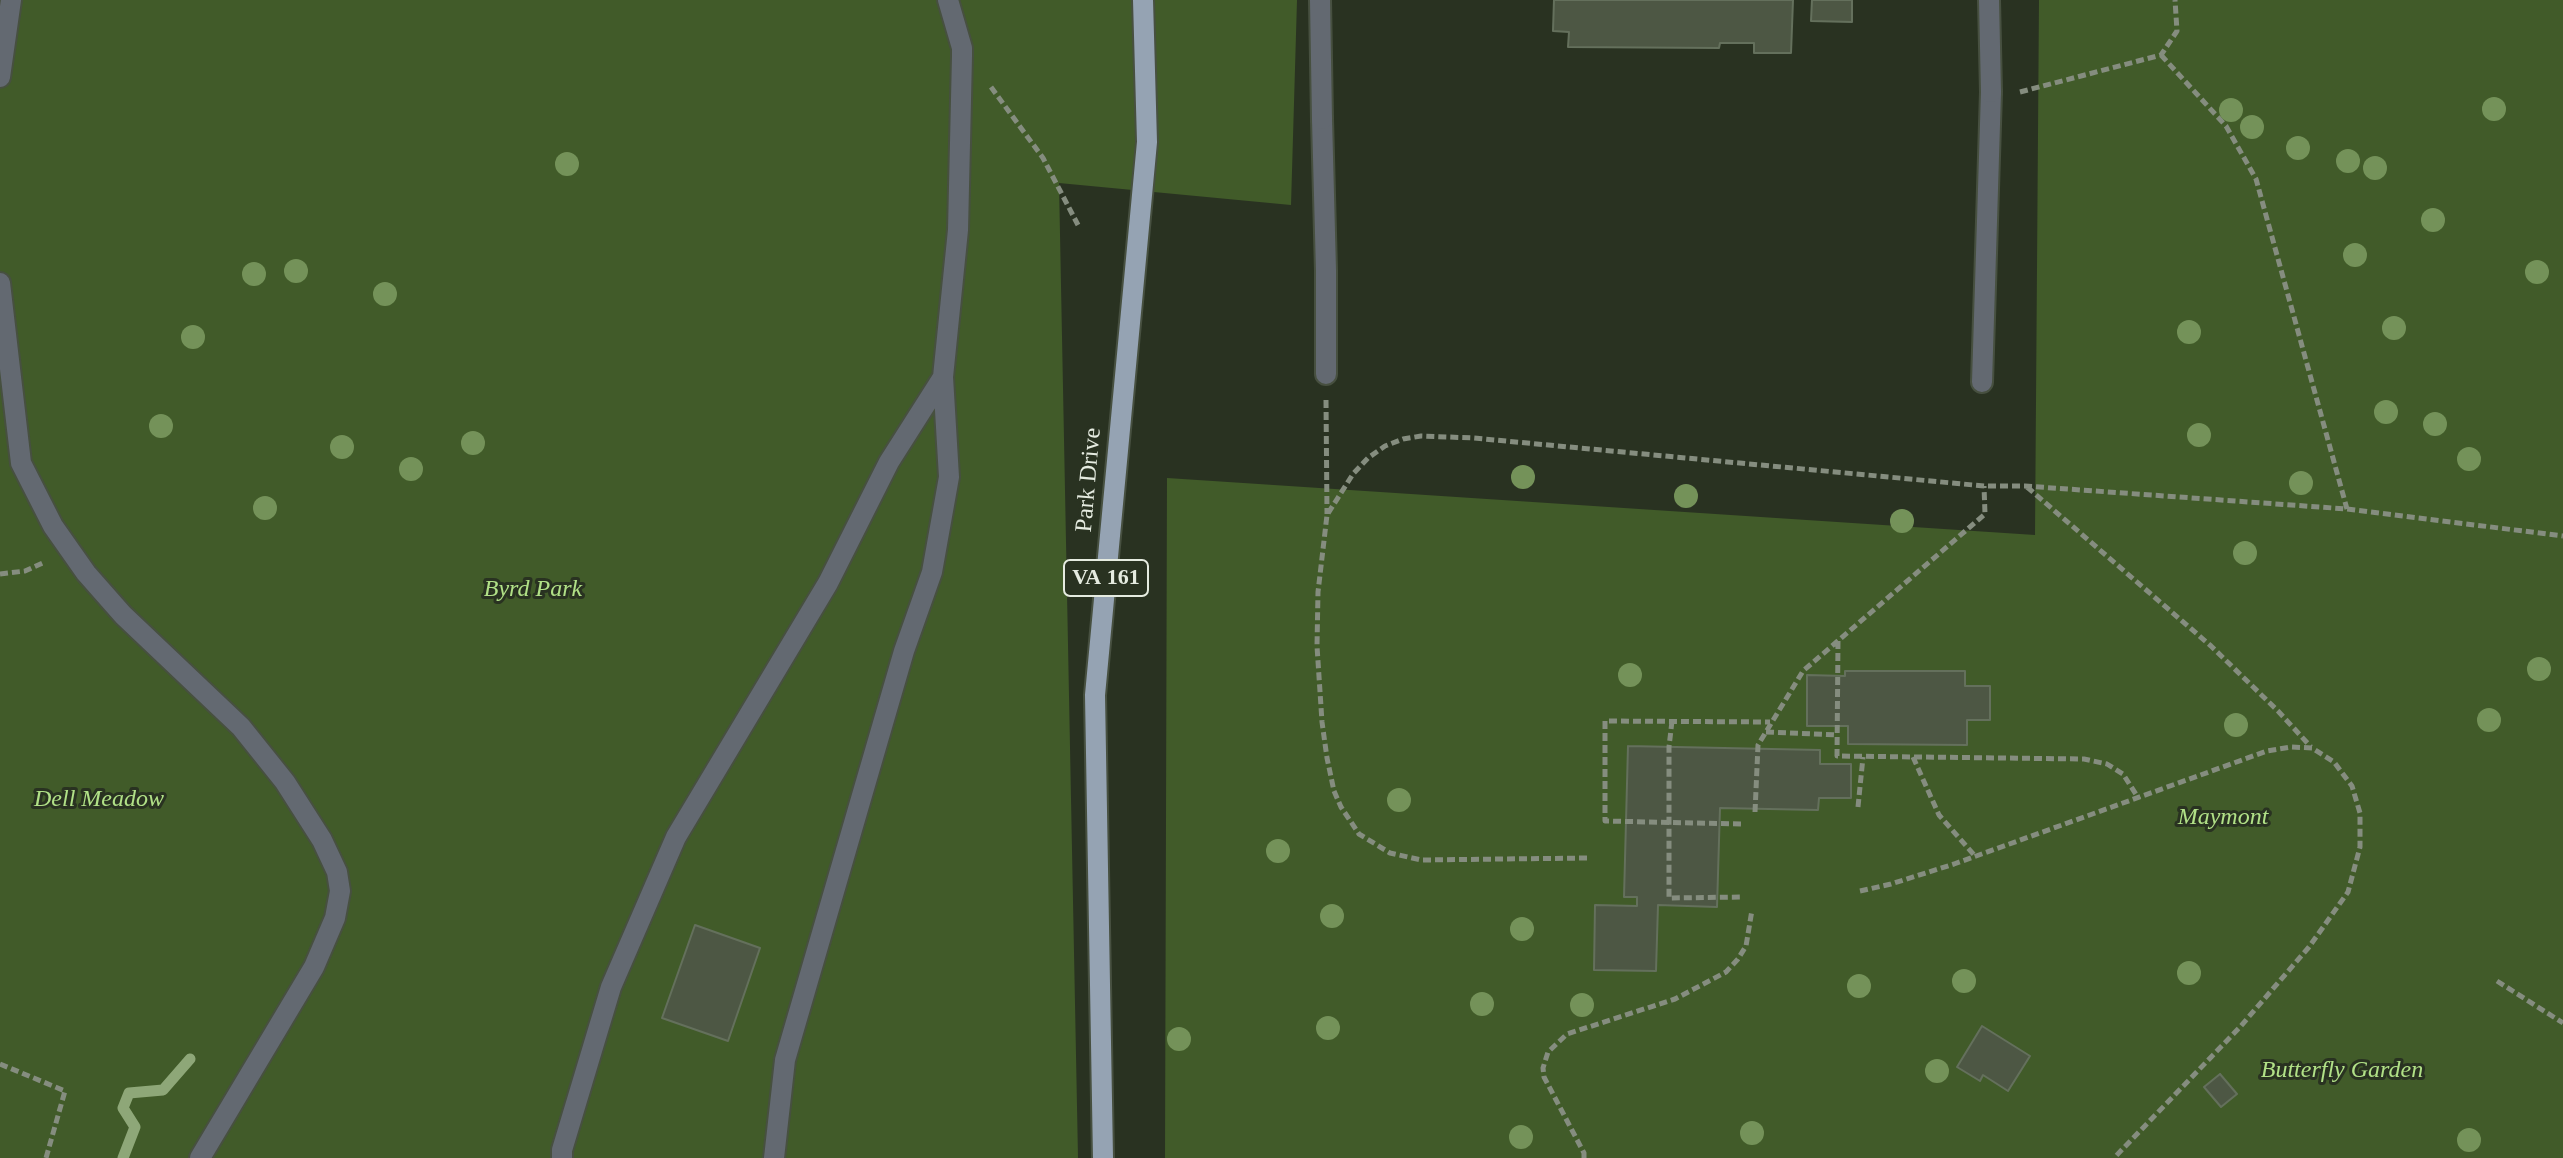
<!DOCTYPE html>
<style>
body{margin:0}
canvas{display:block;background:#293221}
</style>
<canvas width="2563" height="1158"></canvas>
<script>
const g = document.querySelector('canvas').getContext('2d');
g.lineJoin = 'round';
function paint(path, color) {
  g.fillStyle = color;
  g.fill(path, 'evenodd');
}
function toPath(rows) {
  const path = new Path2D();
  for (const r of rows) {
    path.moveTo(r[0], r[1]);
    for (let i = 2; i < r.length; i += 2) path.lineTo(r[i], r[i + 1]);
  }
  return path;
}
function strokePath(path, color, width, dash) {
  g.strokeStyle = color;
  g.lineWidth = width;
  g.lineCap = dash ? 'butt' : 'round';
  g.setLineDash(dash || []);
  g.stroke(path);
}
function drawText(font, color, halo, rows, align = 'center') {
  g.font = font + ' "Times New Roman",serif';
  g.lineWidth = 6;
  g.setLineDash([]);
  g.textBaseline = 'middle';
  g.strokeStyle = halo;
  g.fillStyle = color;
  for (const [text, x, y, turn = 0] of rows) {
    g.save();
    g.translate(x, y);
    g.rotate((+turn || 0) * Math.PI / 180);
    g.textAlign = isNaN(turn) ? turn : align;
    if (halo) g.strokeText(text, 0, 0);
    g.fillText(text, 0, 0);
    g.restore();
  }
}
paint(toPath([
 [0,0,1297,0,1291,205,1059,183,1078,1158,0,1158],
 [2039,0,2563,0,2563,1158,1165,1158,1167,478,2035,535]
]), '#415b29');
strokePath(toPath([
 [123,1158,135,1127,123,1108,129,1093,163,1090,190,1059]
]), '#8ea778', 11);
const building = toPath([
 [1554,0,1793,0,1791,53,1754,53,1754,43,1720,43,1719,48,1568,47,1569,32,1553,31,1554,0],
 [1812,0,1852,0,1852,22,1811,21,1812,0],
 [1845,671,1965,671,1965,686,1990,686,1990,720,1967,720,1967,745,1848,744,1848,726,1807,726,1807,675,1845,676,1845,671],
 [1628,746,1820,750,1820,764,1851,764,1851,798,1819,798,1818,810,1720,808,1717,907,1658,905,1656,971,1594,970,1595,905,1637,906,1637,897,1624,897,1628,746],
 [695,925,760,948,728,1041,662,1018,695,925],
 [1982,1026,2030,1056,2008,1091,1983,1075,1980,1081,1957,1067,1982,1026],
 [2220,1074,2237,1094,2221,1107,2204,1087,2220,1074]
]);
paint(building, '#4d5744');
strokePath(building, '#64705c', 2);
const service = toPath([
 [0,77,11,0],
 [1322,119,1326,271,1326,374],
 [0,283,21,463,53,526,86,573,123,615,241,727,285,782,322,840,337,872,340,891,335,918,314,967,200,1158],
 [1982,382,1991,92],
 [562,1158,562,1150,611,987,676,837,828,583,889,462,943,377],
 [774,1158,785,1060,904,651,932,572,949,477,943,377,958,230,962,56,962,48,948,0]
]);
const minor = toPath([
 [1320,0,1322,119],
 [1989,0,1991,92]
]);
const primary = toPath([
 [1103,1158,1095,695,1147,142,1143,0]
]);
strokePath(service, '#475040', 24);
strokePath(minor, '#475040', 24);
strokePath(primary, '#475040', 24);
strokePath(toPath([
 [2161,55,2226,126,2256,179,2347,509],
 [991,87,1043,158,1078,225],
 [2020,92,2161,55,2177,31,2175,0],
 [1326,400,1327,514],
 [2027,487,2211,646,2278,711,2311,747],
 [0,574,25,571,45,562],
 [1838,641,1837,756,2084,759,2107,764,2123,774,2139,799],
 [1672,721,1669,747,1669,898,1743,897],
 [1766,732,1837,735],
 [1913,757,1939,815,1975,856],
 [1858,807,1863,757],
 [1755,812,1758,745,1803,671,1985,514,1984,486],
 [1741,824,1605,821,1605,721,1770,722],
 [1587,858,1421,860,1390,853,1359,834,1341,807,1334,791,1327,758,1322,722,1317,646,1318,592,1327,515,1353,474,1368,458,1385,446,1403,439,1421,436,1474,438,1984,486,2025,486,2347,509,2563,536],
 [1860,891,1891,884,1954,864,2267,751,2291,747,2312,748,2334,762,2352,786,2360,813,2360,847,2348,892,2309,947,2240,1027,2114,1158],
 [2497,981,2563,1023],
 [0,1064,65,1091,46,1158],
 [1584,1158,1584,1153,1544,1077,1543,1068,1548,1052,1567,1034,1675,999,1726,972,1738,959,1746,946,1752,910]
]), '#858d7f', 5, [8, 4]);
strokePath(service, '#636971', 20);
strokePath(minor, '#636971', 20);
strokePath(primary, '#95a3b3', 20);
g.fillStyle = '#749259';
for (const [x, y] of [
 [2494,109],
 [2231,110],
 [2252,127],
 [2298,148],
 [2348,161],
 [567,164],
 [2375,168],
 [2433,220],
 [2355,255],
 [296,271],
 [2537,272],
 [254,274],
 [385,294],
 [2394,328],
 [2189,332],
 [193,337],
 [2386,412],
 [2435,424],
 [161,426],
 [2199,435],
 [473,443],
 [342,447],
 [2469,459],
 [411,469],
 [1523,477],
 [2301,483],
 [1686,496],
 [265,508],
 [1902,521],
 [2245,553],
 [2539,669],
 [1630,675],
 [2489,720],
 [2236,725],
 [1399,800],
 [1278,851],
 [1332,916],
 [1522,929],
 [2189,973],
 [1964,981],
 [1859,986],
 [1482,1004],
 [1582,1005],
 [1328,1028],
 [1179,1039],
 [1937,1071],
 [1752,1133],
 [1521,1137],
 [2469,1140]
]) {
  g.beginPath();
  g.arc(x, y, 12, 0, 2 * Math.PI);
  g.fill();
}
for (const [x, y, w] of [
 [1106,578,84]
]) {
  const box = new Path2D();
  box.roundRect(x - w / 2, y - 18, w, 36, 6);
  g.fillStyle = '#293221';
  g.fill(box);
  strokePath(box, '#e5ebe0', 2);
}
drawText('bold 22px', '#e5ebe0', null, [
 ["VA 161",1106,578]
]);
drawText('24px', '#e5ebe0', '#293221', [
 ["Park Drive",1089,480,-85]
]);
drawText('italic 24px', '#b1e187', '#293221', [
 ["Byrd Park",533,590],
 ["Dell Meadow",99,800],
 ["Maymont",2223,818],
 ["Butterfly Garden",2342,1071]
]);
</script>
